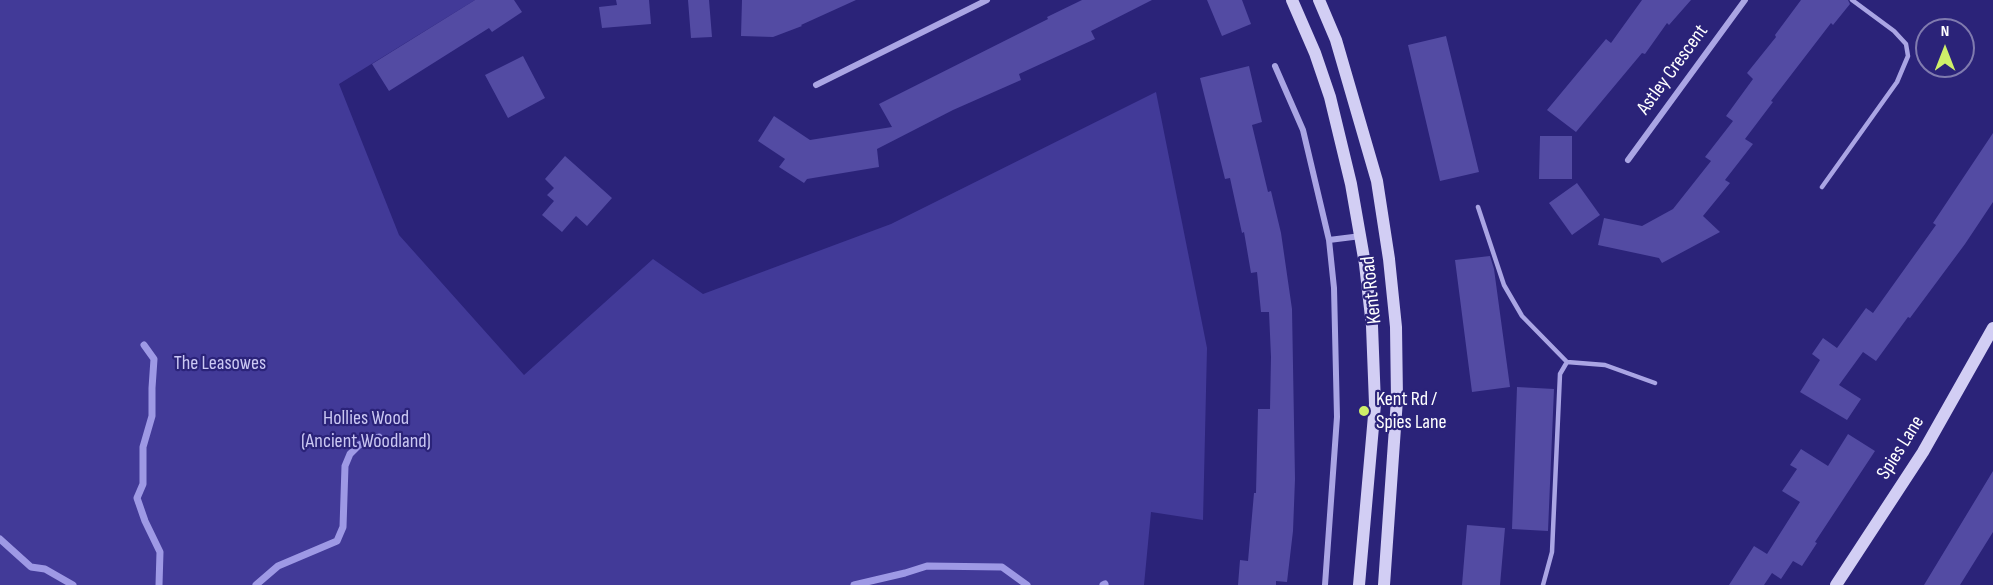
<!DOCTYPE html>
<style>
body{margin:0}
#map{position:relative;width:1993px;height:585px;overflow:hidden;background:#2b2379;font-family:"Sofia Sans Condensed",sans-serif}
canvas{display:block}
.north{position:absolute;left:1915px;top:18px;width:60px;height:60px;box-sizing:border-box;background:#2b2379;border:2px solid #807baf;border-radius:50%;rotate:0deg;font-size:16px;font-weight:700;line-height:24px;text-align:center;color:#fff}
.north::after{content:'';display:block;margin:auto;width:21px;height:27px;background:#ceef69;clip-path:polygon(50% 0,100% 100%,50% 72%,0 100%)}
</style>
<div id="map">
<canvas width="1993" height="585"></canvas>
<div class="north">N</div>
</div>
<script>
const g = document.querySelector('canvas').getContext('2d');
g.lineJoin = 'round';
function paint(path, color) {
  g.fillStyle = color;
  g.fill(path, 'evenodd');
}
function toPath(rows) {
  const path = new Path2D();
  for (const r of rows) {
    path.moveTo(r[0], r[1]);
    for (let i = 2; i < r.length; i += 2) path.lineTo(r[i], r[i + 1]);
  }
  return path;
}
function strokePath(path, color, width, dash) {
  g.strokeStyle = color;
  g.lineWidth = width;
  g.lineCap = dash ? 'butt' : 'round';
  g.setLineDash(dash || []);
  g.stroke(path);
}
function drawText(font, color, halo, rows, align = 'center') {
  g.font = font + ' "Sofia Sans Condensed",sans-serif';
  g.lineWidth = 4.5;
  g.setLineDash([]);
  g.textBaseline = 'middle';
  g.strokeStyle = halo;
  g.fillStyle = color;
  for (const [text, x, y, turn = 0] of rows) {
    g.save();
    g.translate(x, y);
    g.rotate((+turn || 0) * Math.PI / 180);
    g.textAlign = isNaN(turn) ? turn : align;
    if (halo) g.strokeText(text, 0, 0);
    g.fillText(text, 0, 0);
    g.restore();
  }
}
paint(toPath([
 [0,0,475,0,339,84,399,235,524,375,653,259,703,294,891,224,1156,92,1207,348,1203,520,1151,512,1144,585,0,585]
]), '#423a98');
strokePath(toPath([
 [144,345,154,359,152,388,152,416,143,447,143,484,137,498,145,521,160,552,159,585],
 [0,539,31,567,45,569,73,585],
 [256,585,278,566,337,541,343,527,345,466,350,454,359,445,379,437],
 [854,585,905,573,927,566,1002,567,1027,585],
 [1103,585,1105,584]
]), '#9e99e5', 7);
paint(toPath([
 [475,0,514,0,522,12,492,32,489,28,389,91,372,64],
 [616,0,649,0,651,24,602,28,599,7,617,5],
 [688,0,709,0,712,37,691,38],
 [742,0,856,0,801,25,802,26,773,37,741,36],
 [1082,0,1152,0,1091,31,1095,39,1019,74,1021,80,953,110,877,149,879,167,807,179,804,183,779,167,785,159,758,141,774,116,810,140,892,127,879,104,1048,19,1047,17],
 [1207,0,1242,0,1251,24,1222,36],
 [1642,0,1691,0,1669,25,1667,23,1645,54,1642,53,1576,132,1547,110,1606,39,1611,43],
 [1801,0,1848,0,1850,4,1833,25,1831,23,1771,101,1773,102,1745,139,1753,144,1725,180,1730,183,1703,216,1720,232,1662,263,1659,258,1598,245,1604,218,1642,226,1673,209,1711,161,1705,157,1733,121,1726,116,1753,79,1747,73,1776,37,1775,35],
 [1446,36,1479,172,1440,181,1408,45],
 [523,56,545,98,508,118,485,75],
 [1249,66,1262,122,1252,125,1268,192,1271,191,1281,233,1292,309,1295,479,1293,531,1287,582,1276,581,1276,585,1238,585,1240,560,1248,561,1254,493,1256,493,1258,409,1270,409,1271,357,1269,312,1261,312,1257,272,1251,273,1244,232,1242,233,1230,178,1225,179,1200,78],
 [1993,133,1993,202,1965,244,1910,318,1908,317,1876,361,1863,352,1839,385,1861,399,1847,420,1800,392,1820,360,1812,354,1823,338,1837,348,1866,308,1873,313,1936,225,1933,223],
 [1540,136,1572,136,1572,179,1539,179],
 [565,156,612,198,587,226,576,216,562,232,542,215,554,201,547,195,554,188,545,179],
 [1577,183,1600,215,1572,235,1549,203],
 [1490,256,1494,269,1510,387,1472,392,1455,260],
 [1517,387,1554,389,1548,531,1512,529],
 [1848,434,1875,451,1815,542,1817,543,1802,566,1793,561,1781,579,1772,573,1764,585,1729,585,1754,546,1767,554,1800,502,1782,491,1797,469,1790,465,1801,449,1828,466],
 [1993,471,1993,532,1960,585,1924,585],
 [1467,525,1505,528,1500,585,1462,585]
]), '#534ba3');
strokePath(toPath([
 [1822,187,1897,82,1908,56,1906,44,1894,31,1852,0],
 [1478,207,1504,285,1522,316,1567,362],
 [1543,585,1552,552,1560,374,1567,362,1605,365,1655,383]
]), '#aaa5e4', 4.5);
strokePath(toPath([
 [1275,66,1303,130,1329,240,1334,288,1337,417,1325,585],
 [816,85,987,0],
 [1628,160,1745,0],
 [1329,240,1361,236]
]), '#aaa5e4', 6);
strokePath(toPath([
 [1292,0,1315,53,1330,97,1351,184,1365,264,1372,326,1375,404,1359,585],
 [1319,0,1336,40,1377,181,1389,259,1396,327,1397,399,1384,585],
 [1836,585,1923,452,1993,328]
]), '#d2cef4', 12);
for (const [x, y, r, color] of [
 [1364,411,6,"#ceef69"]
]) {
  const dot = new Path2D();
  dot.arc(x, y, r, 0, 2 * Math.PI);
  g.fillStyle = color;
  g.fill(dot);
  strokePath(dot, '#2b2379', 2);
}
drawText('20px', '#fff', '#2b2379', [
 ["Astley Crescent",1673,70,-54],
 ["Kent Road",1372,290,-96],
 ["Spies Lane",1901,448,-58]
]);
drawText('20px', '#cbc8f3', '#2b2379', [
 ["The Leasowes",220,364],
 ["Hollies Wood",366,419],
 ["(Ancient Woodland)",366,442]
]);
drawText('20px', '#fff', '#2b2379', [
 ["Kent Rd /",1376,400],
 ["Spies Lane",1376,423]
], 'left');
</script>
